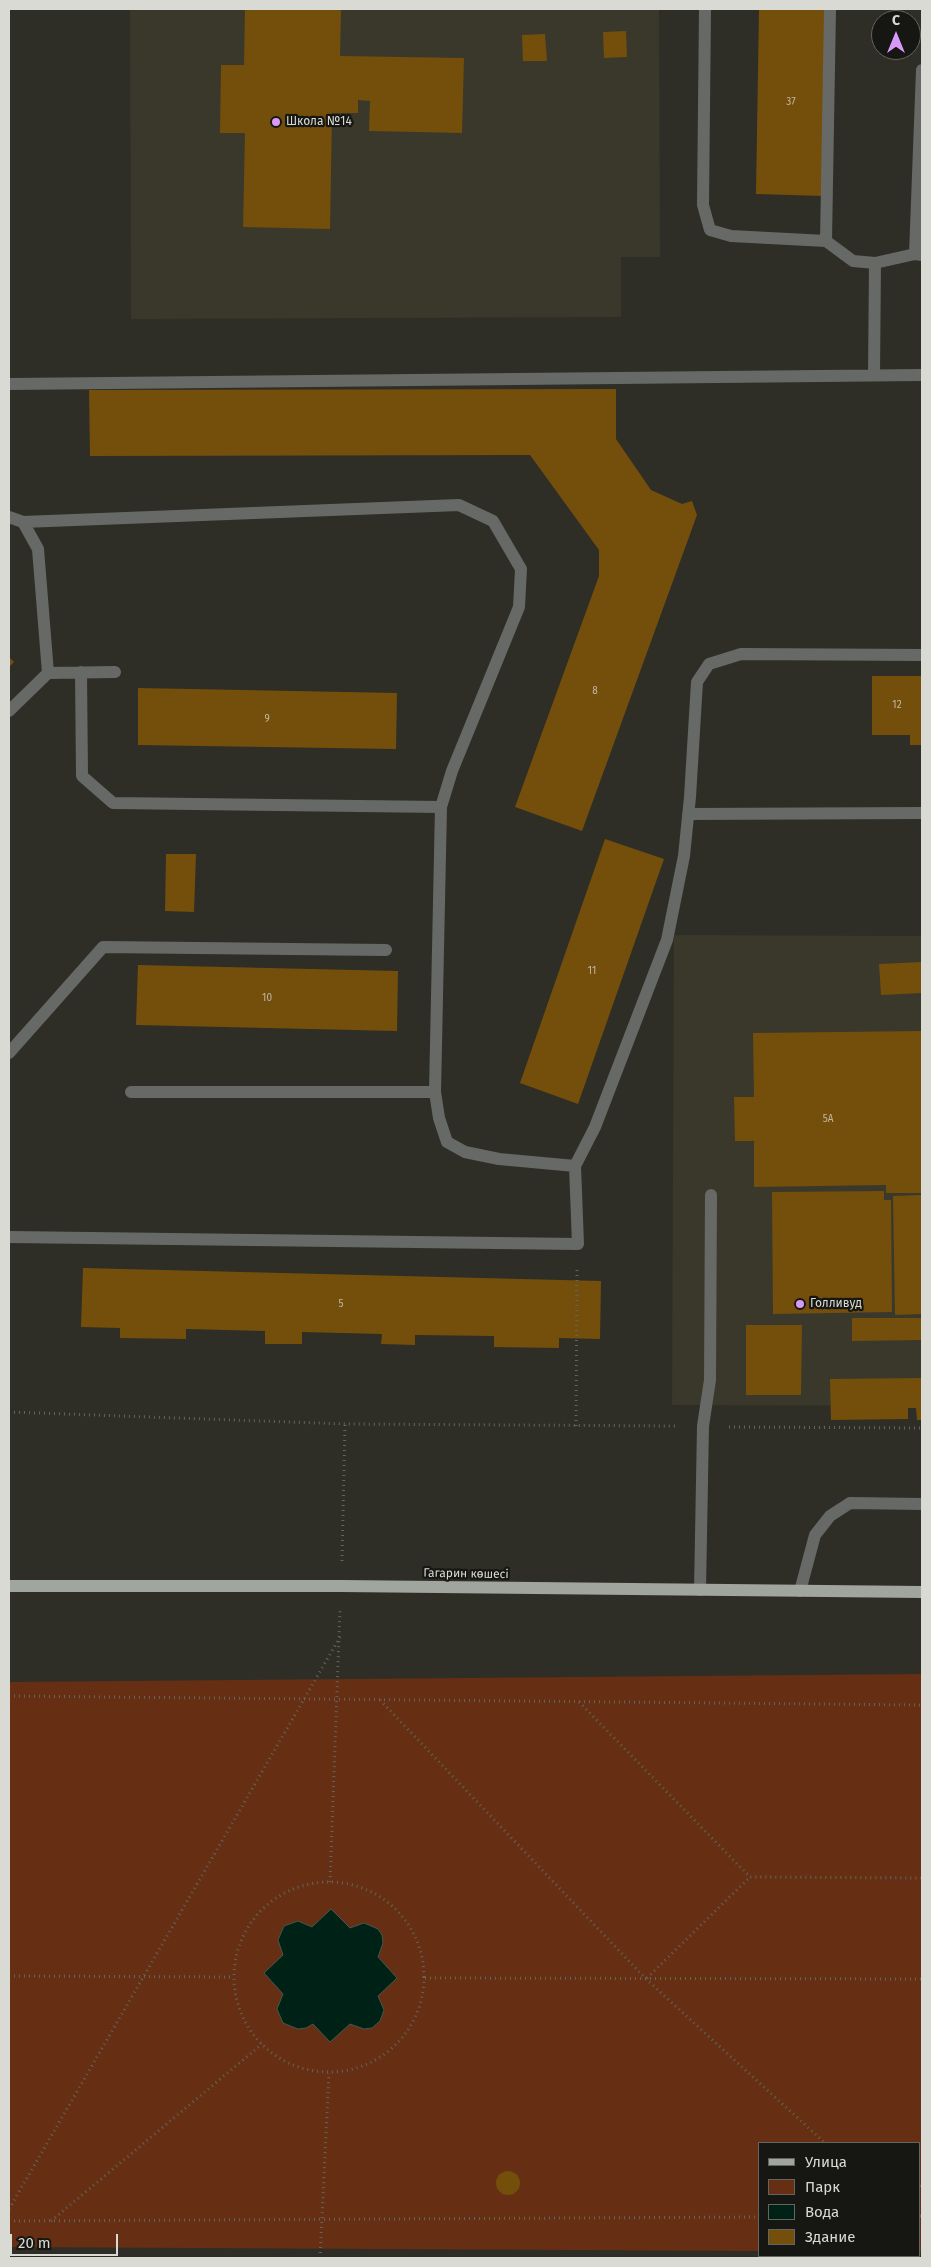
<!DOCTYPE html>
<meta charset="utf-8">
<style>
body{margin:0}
#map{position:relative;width:931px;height:2267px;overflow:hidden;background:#2e2e26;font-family:"Fira Sans",sans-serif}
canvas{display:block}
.frame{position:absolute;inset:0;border:10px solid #dadad5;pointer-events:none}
.legend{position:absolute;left:758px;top:2142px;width:162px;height:115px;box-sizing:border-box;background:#161613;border:1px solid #646461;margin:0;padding:6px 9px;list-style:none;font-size:15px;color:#dadad5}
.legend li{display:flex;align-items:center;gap:10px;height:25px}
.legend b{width:25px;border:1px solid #646461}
.north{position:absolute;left:871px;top:10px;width:50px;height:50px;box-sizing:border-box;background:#161613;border:1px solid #646461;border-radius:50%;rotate:0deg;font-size:14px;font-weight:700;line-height:20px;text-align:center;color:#dadad5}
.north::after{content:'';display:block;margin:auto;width:18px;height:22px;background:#d99af7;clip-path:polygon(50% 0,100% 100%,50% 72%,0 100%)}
.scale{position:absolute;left:10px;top:2234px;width:108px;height:22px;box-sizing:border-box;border:2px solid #dadad5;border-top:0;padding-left:6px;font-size:15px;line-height:18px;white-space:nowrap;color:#dadad5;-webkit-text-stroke:4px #161613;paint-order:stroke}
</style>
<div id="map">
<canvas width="931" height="2267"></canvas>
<div class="frame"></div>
<ul class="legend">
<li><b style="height:6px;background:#a0a59e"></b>Улица</li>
<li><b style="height:14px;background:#662f13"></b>Парк</li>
<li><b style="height:14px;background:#002116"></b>Вода</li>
<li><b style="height:14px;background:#744f0b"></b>Здание</li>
</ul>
<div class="north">С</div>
<div class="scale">20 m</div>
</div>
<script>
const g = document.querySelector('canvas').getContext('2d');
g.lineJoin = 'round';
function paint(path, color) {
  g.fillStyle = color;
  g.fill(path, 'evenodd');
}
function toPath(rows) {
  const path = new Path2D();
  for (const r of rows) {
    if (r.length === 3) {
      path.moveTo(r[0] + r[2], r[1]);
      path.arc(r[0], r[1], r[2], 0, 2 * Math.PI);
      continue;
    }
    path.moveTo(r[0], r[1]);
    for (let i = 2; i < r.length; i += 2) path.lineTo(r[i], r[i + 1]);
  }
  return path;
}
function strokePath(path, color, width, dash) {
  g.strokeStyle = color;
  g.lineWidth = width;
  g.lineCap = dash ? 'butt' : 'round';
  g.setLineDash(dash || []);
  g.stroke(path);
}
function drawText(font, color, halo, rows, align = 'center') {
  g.font = font + ' "Fira Sans",sans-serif';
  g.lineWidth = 4.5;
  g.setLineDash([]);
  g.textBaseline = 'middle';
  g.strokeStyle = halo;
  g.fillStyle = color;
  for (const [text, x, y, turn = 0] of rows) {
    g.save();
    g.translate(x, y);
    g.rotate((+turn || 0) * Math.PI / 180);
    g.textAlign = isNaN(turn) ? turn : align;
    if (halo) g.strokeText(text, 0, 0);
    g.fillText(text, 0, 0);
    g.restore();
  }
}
paint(toPath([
 [130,9,659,9,660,257,621,257,621,317,131,319],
 [674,935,922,936,922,1406,672,1405]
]), '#39382b');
paint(toPath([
 [922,1674,922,2252,920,2252,920,2143,760,2143,760,2251,9,2247,9,1682]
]), '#662f13');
const water = toPath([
 [331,1909,350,1928,364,1923,378,1929,382,1935,383,1943,378,1957,397,1978,378,1996,384,2010,380,2021,372,2028,364,2029,350,2024,330,2042,313,2024,306,2028,298,2029,283,2023,277,2009,283,1994,264,1973,283,1955,278,1940,284,1926,298,1921,312,1927,331,1909]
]);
paint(water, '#002116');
strokePath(water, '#41584f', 1);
paint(toPath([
 [245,9,341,9,340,56,464,58,462,133,369,131,370,101,358,100,358,113,332,113,330,229,243,227,245,133,220,133,221,65,244,65],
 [759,9,825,9,823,196,756,194],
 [626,31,627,57,604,58,603,32],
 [545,34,547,61,523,61,522,35],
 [616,389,616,439,651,490,682,504,692,501,697,515,582,831,515,807,599,576,599,550,530,455,90,456,89,390],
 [9,657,14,662,9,667],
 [872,676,922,676,922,745,910,745,910,735,872,735],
 [138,688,397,693,396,749,138,745],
 [605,839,664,859,578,1104,520,1083],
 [166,854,196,854,194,912,165,911],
 [922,962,922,993,881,995,879,964],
 [138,965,398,971,397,1031,136,1025],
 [922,1031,922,1193,886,1193,886,1185,754,1187,754,1141,735,1141,734,1097,754,1097,753,1033],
 [884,1191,884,1200,891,1200,892,1312,773,1314,772,1192],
 [922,1195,922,1314,895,1315,893,1196],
 [83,1268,601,1281,600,1339,559,1338,559,1348,494,1347,494,1336,415,1335,415,1345,381,1344,382,1334,302,1332,302,1344,265,1344,265,1331,186,1329,186,1339,120,1338,120,1328,81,1327],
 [852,1318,922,1318,922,1340,852,1341],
 [746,1325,802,1325,801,1395,746,1395],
 [922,1378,922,1420,917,1420,916,1408,908,1408,908,1419,831,1420,830,1379],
 [508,2183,12]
]), '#744f0b');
strokePath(toPath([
 [9,1412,345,1424,678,1426],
 [576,1426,577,1270],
 [729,1427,922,1428],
 [342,1561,345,1424],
 [9,1696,922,1705],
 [380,1700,646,1979,825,2143],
 [579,1702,750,1877,922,1878],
 [330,1882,340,1610],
 [329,1977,95],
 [9,1976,234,1977],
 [425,1978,922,1979],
 [647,1978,750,1877],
 [920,2186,922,2185],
 [9,2209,340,1637],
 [920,2216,922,2216],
 [9,2221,760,2217],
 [51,2221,262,2044],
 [320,2258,329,2073]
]), '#64645d', 3, [1, 4]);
strokePath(toPath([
 [705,9,703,205,710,230,731,236,826,241,853,261,875,263,915,254,922,255],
 [826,241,830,9],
 [915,254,922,70],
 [874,375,875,263],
 [9,384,922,375],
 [9,517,23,522,38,549,48,673],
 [23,522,459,505,493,521,521,569,519,607,452,771,441,807,435,1092,439,1118,447,1142,465,1152,499,1159,575,1166],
 [81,672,82,776,113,803,441,807],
 [9,711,48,673,115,672],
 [688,814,922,813],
 [9,1053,103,947,386,950],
 [131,1092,435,1092],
 [9,1237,578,1244,575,1166,595,1127,667,940,684,856,690,797,697,682,709,664,741,654,922,655],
 [700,1590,703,1426,710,1380,711,1195],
 [800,1591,815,1535,830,1516,850,1503,922,1504]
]), '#676966', 12);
strokePath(toPath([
 [9,1586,341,1586,922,1592]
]), '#a0a59e', 12);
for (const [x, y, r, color] of [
 [276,122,5,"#d99af7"],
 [800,1304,5,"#d99af7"]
]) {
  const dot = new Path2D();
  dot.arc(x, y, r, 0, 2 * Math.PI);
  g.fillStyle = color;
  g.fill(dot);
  strokePath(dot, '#161613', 2);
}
drawText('10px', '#c0b7a2', null, [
 ["37",791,102],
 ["8",595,691],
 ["12",897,705],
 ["9",267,719],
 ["11",592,971],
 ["10",267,998],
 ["5А",828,1119],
 ["5",341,1304]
]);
drawText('12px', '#dadad5', '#161613', [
 ["Школа №14",286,122],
 ["Голливуд",810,1304]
], 'left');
drawText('12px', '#dadad5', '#161613', [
 ["Гагарин көшесі",466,1574,1]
]);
</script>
